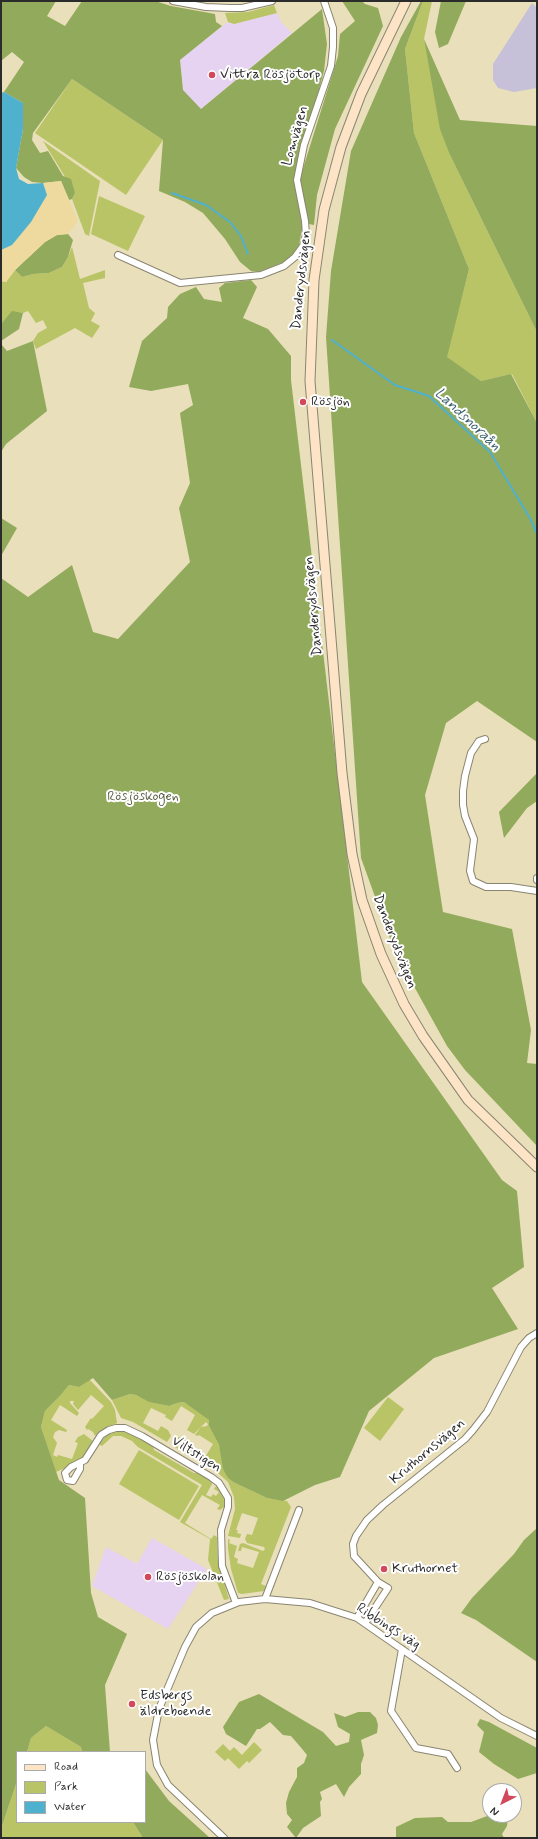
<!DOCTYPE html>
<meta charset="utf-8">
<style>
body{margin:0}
#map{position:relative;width:538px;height:1839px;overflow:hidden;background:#e9dfba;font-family:Mynerve,sans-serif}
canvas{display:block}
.frame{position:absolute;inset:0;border:2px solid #2b2b2b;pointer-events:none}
.legend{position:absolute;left:16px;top:1751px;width:130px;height:72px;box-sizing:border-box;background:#fff;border:1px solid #aaa;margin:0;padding:5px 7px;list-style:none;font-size:12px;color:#2b2b2b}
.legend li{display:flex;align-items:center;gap:8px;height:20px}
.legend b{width:20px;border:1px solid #aaa}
.north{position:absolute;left:482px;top:1783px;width:40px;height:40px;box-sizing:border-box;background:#fff;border:1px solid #aaa;border-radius:50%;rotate:222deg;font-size:11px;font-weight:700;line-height:16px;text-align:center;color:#2b2b2b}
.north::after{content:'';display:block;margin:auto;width:14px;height:18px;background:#d1495b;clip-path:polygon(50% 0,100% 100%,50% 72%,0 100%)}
</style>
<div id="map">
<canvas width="538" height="1839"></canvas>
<div class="frame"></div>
<ul class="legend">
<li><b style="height:5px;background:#fee4c6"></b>Road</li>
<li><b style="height:11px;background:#b8c466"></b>Park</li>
<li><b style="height:11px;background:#50b1cf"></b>Water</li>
</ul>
<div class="north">N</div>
</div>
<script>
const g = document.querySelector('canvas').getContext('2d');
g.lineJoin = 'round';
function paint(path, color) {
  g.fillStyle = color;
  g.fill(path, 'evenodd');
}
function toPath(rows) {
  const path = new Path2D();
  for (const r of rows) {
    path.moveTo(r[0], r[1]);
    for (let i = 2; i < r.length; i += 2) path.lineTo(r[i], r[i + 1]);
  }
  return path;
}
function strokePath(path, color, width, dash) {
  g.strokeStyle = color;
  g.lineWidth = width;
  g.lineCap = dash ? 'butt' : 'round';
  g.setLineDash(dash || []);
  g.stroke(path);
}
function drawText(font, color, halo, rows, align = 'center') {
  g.font = font + ' Mynerve,sans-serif';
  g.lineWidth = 4;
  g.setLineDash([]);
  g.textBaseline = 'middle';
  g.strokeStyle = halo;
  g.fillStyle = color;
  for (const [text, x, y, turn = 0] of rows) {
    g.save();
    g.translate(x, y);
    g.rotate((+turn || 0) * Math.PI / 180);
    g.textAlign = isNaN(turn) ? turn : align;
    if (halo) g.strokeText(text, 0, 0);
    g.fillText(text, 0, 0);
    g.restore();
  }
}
paint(toPath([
 [277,13,281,22,292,33,201,109,183,90,180,59,228,22,234,24],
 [152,1538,207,1569,168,1629,92,1586,106,1547,137,1564]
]), '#e5d3f1');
paint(toPath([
 [532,3,537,8,537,88,514,92,498,88,493,80,493,64]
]), '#c7c0d9');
paint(toPath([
 [423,1,432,1,424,39,450,155,537,332,537,423,512,374,481,381,446,357,469,269,414,133,405,49],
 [274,5,277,13,234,24,228,22,225,13,248,12],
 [72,79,163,140,126,195,35,133],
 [43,141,100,181,89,236,85,234,72,199,75,193],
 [99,196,145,216,128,251,91,234],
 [72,247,80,279,105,270,105,278,83,283,89,308,95,313,91,321,100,326,92,338,75,328,36,349,33,341,38,333,47,328,43,320,36,323,28,311,23,313,12,312,1,324,1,281,6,282,15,270,22,277,33,274,49,273,62,267,68,257],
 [89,1379,111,1402,115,1410,117,1423,100,1431,95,1436,93,1432,88,1429,87,1430,85,1427,91,1418,92,1419,104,1406,91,1395,78,1410,73,1404,74,1401,70,1401,70,1403,79,1413,77,1416,60,1405,51,1420,67,1430,66,1432,59,1430,55,1432,53,1437,57,1443,53,1455,57,1457,58,1455,72,1459,78,1443,75,1442,76,1440,78,1437,84,1434,94,1442,79,1462,56,1472,41,1427,45,1411,60,1396,69,1385,79,1387],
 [130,1394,136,1395,150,1402,169,1406,177,1403,184,1402,197,1410,209,1420,209,1426,219,1445,228,1478,233,1482,267,1498,287,1501,291,1507,261,1584,266,1586,264,1591,242,1594,238,1593,231,1569,228,1549,228,1539,230,1540,229,1543,237,1546,234,1557,238,1559,237,1563,253,1568,259,1552,242,1547,241,1551,238,1551,240,1544,243,1543,263,1551,265,1549,264,1547,247,1543,245,1539,247,1534,252,1535,258,1518,242,1513,236,1530,238,1530,237,1533,241,1534,240,1538,228,1536,235,1509,234,1497,228,1482,218,1473,173,1446,176,1440,175,1438,181,1437,193,1444,189,1449,204,1459,213,1444,199,1435,198,1436,195,1435,201,1427,207,1426,208,1424,206,1422,194,1434,187,1430,195,1415,181,1406,172,1421,165,1417,166,1415,151,1408,143,1423,158,1431,161,1426,168,1430,171,1436,167,1442,133,1422,121,1418,112,1400],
 [388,1397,404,1409,380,1441,364,1428],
 [117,1431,127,1432,135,1436,153,1446,154,1450,194,1473,197,1473,212,1481,212,1484,206,1495,211,1497,213,1494,216,1496,219,1492,214,1489,216,1486,223,1494,225,1506,220,1510,217,1509,220,1505,202,1495,185,1523,211,1539,214,1535,217,1537,218,1562,229,1599,224,1600,208,1560,210,1539,180,1522,202,1485,138,1447,132,1441,121,1436,113,1436,102,1446,99,1444,106,1436],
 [139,1450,199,1486,179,1520,119,1484],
 [46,1726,81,1747,82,1752,27,1752,31,1738],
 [254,1742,262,1750,249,1763,247,1761,239,1769,228,1758,225,1761,215,1752,223,1744,230,1751,234,1747,242,1755],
 [17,1781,17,1822,133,1822,143,1838,2,1838,2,1826]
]), '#b8c466');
paint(toPath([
 [1,1,56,1,47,16,65,26,82,1,155,1,171,6,215,14,216,22,222,26,180,60,183,90,201,109,322,9,327,44,324,71,294,181,304,219,299,245,289,260,258,272,251,271,240,262,225,239,203,213,185,202,159,191,163,140,72,79,33,133,32,140,40,153,48,151,63,176,71,179,75,193,72,199,69,200,61,181,43,183,32,182,24,177,16,168,23,129,23,103,4,92,24,62,12,52,1,61],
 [342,1,362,1,365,4,378,8,383,26,335,129,317,195,314,225,309,224,300,189,301,175,338,56,340,34,355,21],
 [421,1,423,1,405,49,414,133,469,269,447,357,481,381,511,374,537,423,537,742,477,701,446,723,425,795,443,912,512,929,531,1030,527,1063,537,1064,537,1146,465,1070,447,1046,395,952,361,858,326,337,331,271,351,151,401,37],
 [441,1,466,1,448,44,439,48,435,32],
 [424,39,460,120,537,126,537,332,450,155,440,129],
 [68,234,73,240,68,257,62,267,49,273,33,274,22,277,15,270,45,242,57,235],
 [251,280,257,287,243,318,268,329,291,356,291,380,299,448,362,982,502,1180,517,1191,524,1267,492,1288,518,1329,434,1358,369,1411,340,1477,315,1485,283,1501,267,1498,233,1482,228,1478,223,1469,219,1445,209,1426,209,1420,184,1402,177,1403,169,1406,149,1402,136,1395,130,1394,112,1400,93,1378,79,1387,69,1385,60,1396,45,1411,41,1427,59,1480,85,1498,91,1593,98,1617,127,1634,105,1685,110,1752,82,1752,81,1747,46,1726,31,1738,27,1752,17,1752,17,1781,2,1826,1,1838,1,578,28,597,72,565,93,632,118,639,190,562,179,508,190,483,180,413,193,405,188,384,151,391,129,387,142,341,167,318,168,307,180,294,196,287,204,299,222,302,219,288,225,283],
 [12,311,23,313,19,329,1,341,1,324],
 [33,341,47,411,6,444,1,452,1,344,7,351],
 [1,518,17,528,1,556],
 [537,773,537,801,527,808,504,838,499,812],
 [537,1528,537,1662,476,1620,461,1613,472,1598,514,1554,524,1540],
 [259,1694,323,1732,336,1746,349,1742,350,1734,338,1727,334,1713,345,1717,358,1712,370,1712,376,1718,378,1725,377,1733,361,1740,364,1755,361,1764,361,1774,349,1787,344,1797,336,1784,320,1792,322,1799,320,1802,321,1816,303,1828,296,1838,287,1827,292,1820,287,1814,286,1803,289,1792,297,1777,297,1768,304,1763,307,1755,303,1750,291,1736,283,1735,270,1722,260,1729,257,1729,246,1746,226,1734,223,1727,239,1702],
 [480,1719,489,1722,537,1748,537,1773,518,1779,494,1764,479,1752,484,1732,477,1725],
 [145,1769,169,1801,210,1838,143,1838,133,1822,145,1822],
 [490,1815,504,1815,508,1817,507,1826,502,1834,504,1838,396,1838,396,1827,415,1818,442,1817,448,1822,471,1822]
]), '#92aa5b');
paint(toPath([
 [61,181,78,221,68,234,57,235,45,242,15,270,6,282,1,281,1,250,12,245,47,195,43,183]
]), '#eeda9e');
paint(toPath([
 [4,92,23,103,23,129,16,168,19,179,28,184,43,183,47,195,31,222,12,245,1,250,1,93]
]), '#50b1cf');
strokePath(toPath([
 [172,193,206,205,230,222,241,236,248,254],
 [332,340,395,385,429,396,490,452,531,520,537,534]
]), '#50b1cf', 2);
const street = toPath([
 [173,1,206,7,230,8,242,8,272,1],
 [118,255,180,283,261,275,284,266,295,257,303,246,306,235,305,221,297,180,304,145,331,66,333,47,333,28,324,1],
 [485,739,479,741,471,753,465,776,463,791,463,805,465,816,474,839,470,871,473,881,486,887,511,887,537,891],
 [537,878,537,880],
 [80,1463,80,1469,73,1481,67,1480,65,1473,71,1467,85,1460,101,1435,109,1430,116,1428,125,1428,142,1436,211,1477,219,1483,228,1498,228,1507,221,1530,222,1566,236,1603],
 [265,1599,299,1510],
 [357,1618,378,1582],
 [365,1623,388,1588,378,1582,354,1556,353,1544,356,1536,367,1520,383,1505,465,1439,473,1430,487,1412,521,1347,529,1338,537,1333],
 [402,1649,391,1711,416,1748,448,1754,457,1768],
 [224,1838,168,1785,157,1765,153,1740,159,1709,185,1647,196,1627,212,1613,239,1602,265,1599,310,1603,357,1618,501,1718,537,1736]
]);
const secondary = toPath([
 [406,1,361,94,341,147,324,210,314,280,310,381,342,773,352,854,362,900,381,954,404,1004,423,1036,468,1100,537,1167]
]);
strokePath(street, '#8a8572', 8);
strokePath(secondary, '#8a8572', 11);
strokePath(street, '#fff', 6);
strokePath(secondary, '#fee4c6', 9);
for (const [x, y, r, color] of [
 [212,75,4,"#d1495b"],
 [303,402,4,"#d1495b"],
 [384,1569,4,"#d1495b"],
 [148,1577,4,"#d1495b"],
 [132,1704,4,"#d1495b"]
]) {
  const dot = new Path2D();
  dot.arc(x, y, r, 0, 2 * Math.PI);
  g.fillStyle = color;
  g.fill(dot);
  strokePath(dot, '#fff', 1.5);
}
drawText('14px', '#2b2b2b', '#fff', [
 ["Vittra Rösjötorp",220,75],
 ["Rösjön",311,402],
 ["Kruthornet",392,1569],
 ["Rösjöskolan",156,1577],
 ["Edsbergs",140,1696],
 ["äldreboende",140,1712]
], 'left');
drawText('14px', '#2b2b2b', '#fff', [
 ["Lomvägen",296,136,-74],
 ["Danderydsvägen",302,280,-84],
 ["Danderydsvägen",314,606,-95],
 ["Danderydsvägen",394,942,69],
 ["Kruthornsvägen",428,1452,-40],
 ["Viltstigen",196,1455,32],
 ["Ribbings väg",388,1627,33]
]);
drawText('14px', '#55593d', '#fff', [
 ["Rösjöskogen",143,797]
]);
drawText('italic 15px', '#3a616d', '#fff', [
 ["Landsnoraån",467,420,43]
]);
</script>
